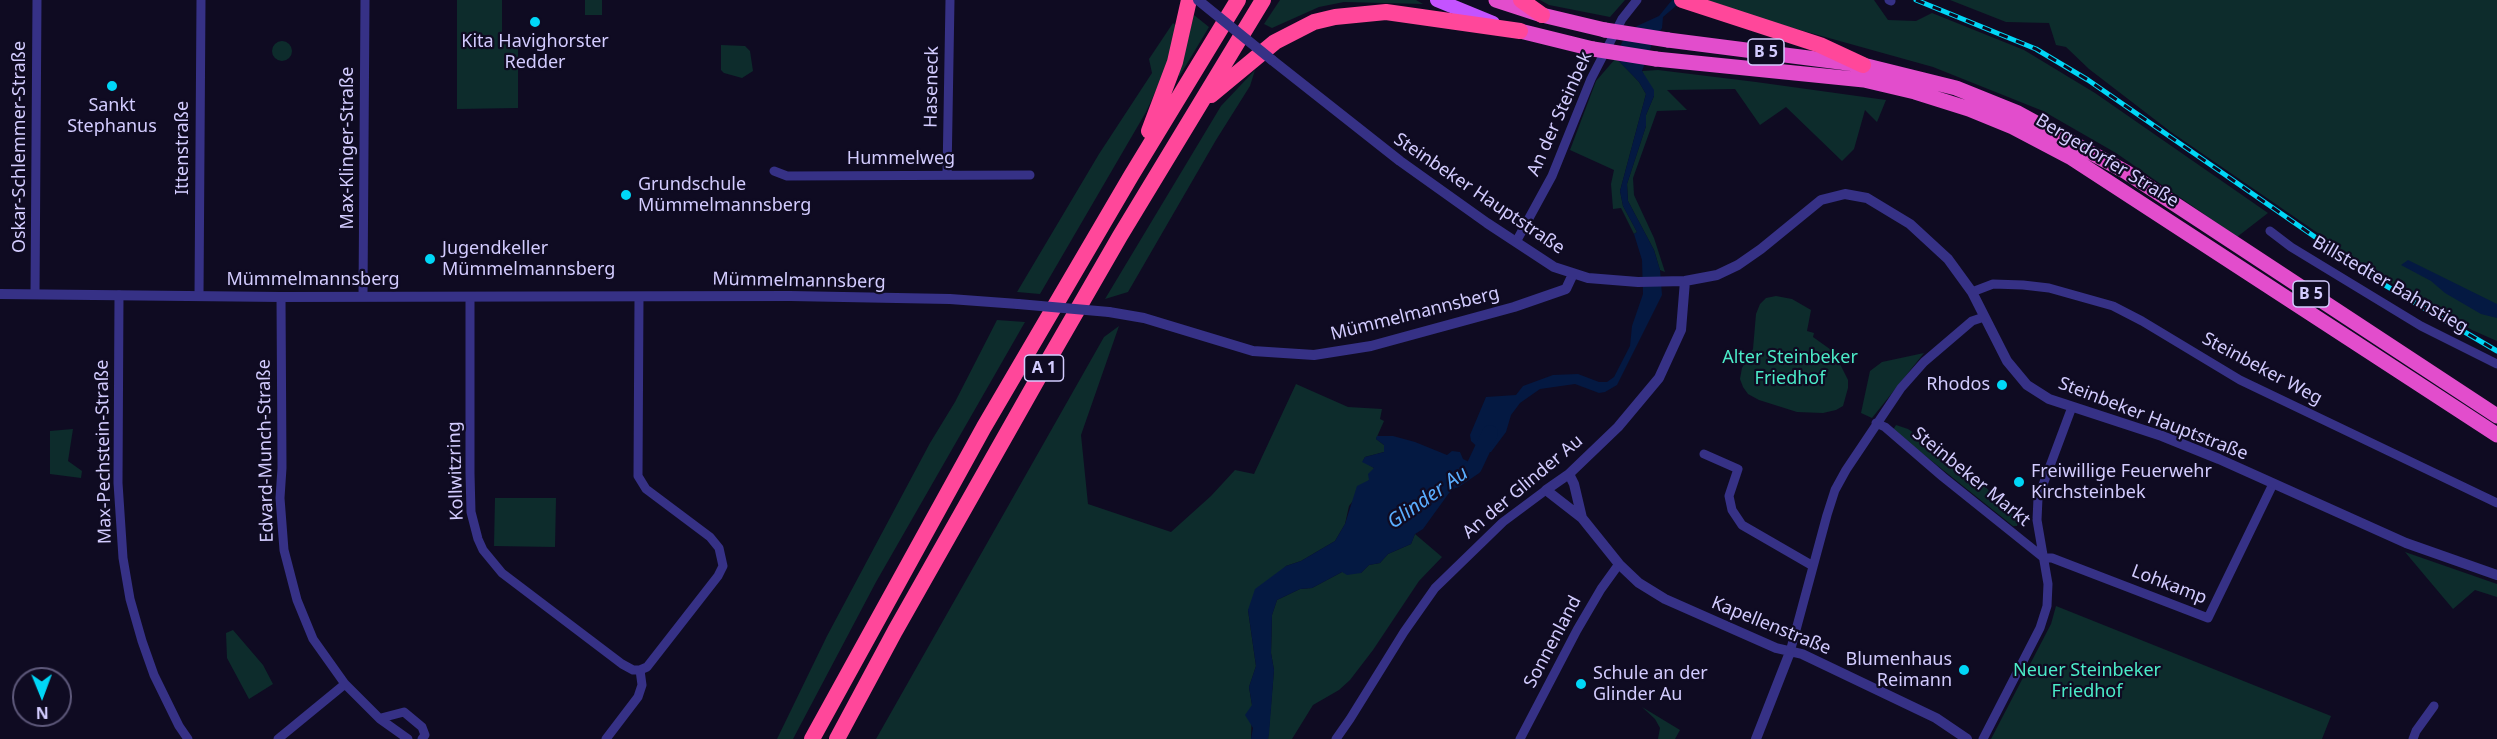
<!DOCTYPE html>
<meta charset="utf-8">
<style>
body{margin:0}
#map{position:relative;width:2497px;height:739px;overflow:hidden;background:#0f0b22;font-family:"Noto Sans",sans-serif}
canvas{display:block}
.north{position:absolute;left:12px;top:667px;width:60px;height:60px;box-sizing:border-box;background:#0f0b22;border:2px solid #5d587a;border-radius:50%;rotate:179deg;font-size:16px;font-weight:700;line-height:24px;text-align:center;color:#d3ccff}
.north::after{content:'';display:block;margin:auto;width:21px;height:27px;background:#00d7f7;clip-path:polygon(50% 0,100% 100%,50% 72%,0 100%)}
</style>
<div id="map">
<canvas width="2497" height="739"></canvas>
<div class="north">N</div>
</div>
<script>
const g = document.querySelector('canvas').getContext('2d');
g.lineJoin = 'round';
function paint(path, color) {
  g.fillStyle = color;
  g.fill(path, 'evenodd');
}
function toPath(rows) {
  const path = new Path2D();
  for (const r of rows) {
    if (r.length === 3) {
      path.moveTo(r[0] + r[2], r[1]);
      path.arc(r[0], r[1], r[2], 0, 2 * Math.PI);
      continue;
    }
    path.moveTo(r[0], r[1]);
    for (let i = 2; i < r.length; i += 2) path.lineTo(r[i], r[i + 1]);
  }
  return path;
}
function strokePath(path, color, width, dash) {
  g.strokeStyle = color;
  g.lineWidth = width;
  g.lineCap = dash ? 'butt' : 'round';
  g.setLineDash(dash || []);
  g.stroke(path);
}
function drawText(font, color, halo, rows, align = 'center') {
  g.font = font + ' "Noto Sans",sans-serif';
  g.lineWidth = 4.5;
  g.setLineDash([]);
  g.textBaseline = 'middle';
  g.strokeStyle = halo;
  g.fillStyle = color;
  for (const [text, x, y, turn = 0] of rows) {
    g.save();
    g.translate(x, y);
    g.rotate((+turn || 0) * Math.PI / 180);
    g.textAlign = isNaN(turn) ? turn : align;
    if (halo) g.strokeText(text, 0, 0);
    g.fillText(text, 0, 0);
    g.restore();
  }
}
paint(toPath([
 [457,0,502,0,502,44,518,45,518,108,457,109],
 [585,0,602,0,602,15,585,15],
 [1280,0,1416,0,1423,4,1344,2,1319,7,1272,28,1264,24],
 [1540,0,1625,0,1610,17,1549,5],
 [1706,0,1874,0,1888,20,1916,21,1932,13,2024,50,2095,93,2268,213,2237,237,2116,153,2043,111,1933,67,1775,23],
 [1950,0,2497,0,2497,341,2472,330,2386,280,2171,132,2089,69,2066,47,2056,45,2049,23,2006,22],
 [1194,15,1209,27,1179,77,1179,73],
 [1173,23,1178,27,1166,69,1146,112,1040,294,1017,292,1099,154,1152,73,1149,59],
 [282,51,10],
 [721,45,745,46,750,51,753,71,742,78,724,73,721,70],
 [1616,58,1639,82,1646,94,1620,191,1623,206,1637,232,1634,234,1621,208,1613,209,1611,184,1614,170,1570,150,1596,81],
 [1255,70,1250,86,1216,140,1128,292,1105,299,1221,106],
 [1658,70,1756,82,1886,100,1877,122,1865,110,1854,149,1842,161,1786,107,1760,125,1735,89,1667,90,1687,110,1657,111,1633,178,1634,195,1654,238,1665,272,1660,270,1654,250,1628,201,1627,184,1646,126,1646,115,1654,96,1642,71],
 [1776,296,1792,299,1811,310,1807,331,1814,333,1813,337,1834,352,1848,380,1848,388,1843,406,1836,410,1823,413,1797,412,1759,400,1748,394,1743,387,1740,379,1742,368,1753,349,1756,314,1760,304,1766,298],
 [997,320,1025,322,876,582,793,739,777,739,827,636,930,443,955,402],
 [1119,326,1081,435,1088,504,1171,532,1211,496,1235,470,1254,474,1296,384,1348,407,1382,409,1380,419,1384,421,1376,439,1384,445,1384,452,1365,457,1363,461,1374,468,1369,480,1349,506,1345,524,1335,541,1301,561,1286,566,1248,610,1256,666,1249,687,1252,705,1251,739,876,739,1104,337],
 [1924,353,1872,418,1861,413,1870,371,1882,362],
 [1896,425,1908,429,1965,466,2013,515,2018,522,2017,526,2013,526,1893,430],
 [73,429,68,461,82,471,81,478,50,474,50,431],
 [495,498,556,498,555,547,494,546],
 [1415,534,1442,557,1419,581,1373,650,1350,680,1339,690,1313,705,1292,739,1268,739,1274,670,1271,653,1272,615,1277,600,1300,589,1312,588,1342,572,1361,573,1369,565,1380,563,1388,554,1411,544],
 [2405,552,2497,584,2497,597,2475,590,2453,609],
 [2056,606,2331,716,2322,739,1991,739,2051,624],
 [233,630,263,665,273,684,249,699,227,658,226,633],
 [1642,707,1680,730,1675,739,1658,739,1660,728,1655,719]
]), '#0d2c2c');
paint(toPath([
 [1672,0,1683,0,1663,17,1662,28,1652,44,1642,71,1654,90,1654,96,1646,115,1646,126,1627,184,1628,201,1654,250,1660,270,1662,295,1617,385,1605,392,1599,393,1575,384,1540,389,1520,403,1511,415,1506,432,1491,452,1484,453,1471,441,1470,435,1486,397,1516,395,1523,386,1553,375,1578,374,1599,382,1607,382,1614,377,1630,346,1632,326,1643,294,1642,260,1634,234,1637,232,1623,206,1620,191,1646,94,1639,82,1616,58,1622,42,1637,26,1659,16],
 [2408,260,2497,304,2497,318,2481,314,2445,293,2431,281,2401,265],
 [1377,436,1393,436,1415,442,1447,455,1452,451,1460,452,1463,459,1471,463,1476,471,1449,493,1423,529,1415,534,1411,544,1388,554,1380,563,1369,565,1361,573,1347,575,1342,572,1312,588,1300,589,1277,600,1272,615,1271,653,1274,670,1269,734,1268,739,1251,739,1253,728,1245,715,1252,705,1249,687,1256,666,1248,610,1255,589,1286,566,1301,561,1335,541,1345,524,1357,486,1369,480,1368,474,1374,468,1362,462,1365,457,1384,452,1384,445,1376,439]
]), '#041942');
strokePath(toPath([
 [1455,480,1474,467,1490,433]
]), '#041942', 16);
strokePath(toPath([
 [1889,0,1891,1],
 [774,171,787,176,1030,175],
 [947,175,950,0],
 [2270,231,2291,247,2421,326,2497,364],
 [1516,242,1552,176,1591,79,1622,19,1637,0],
 [1972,292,1993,284,2023,285,2049,288,2113,306,2142,321,2240,380,2497,503],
 [35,294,37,0],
 [119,295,118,483,123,558,130,599,142,641,154,675,179,726,188,739],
 [199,296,201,0],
 [363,296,365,0],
 [281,297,282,468,280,498,284,550,297,600,313,639,345,684,380,719,408,739],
 [470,297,470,473,471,512,478,539,483,550,502,573,622,664,633,670,640,670],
 [1876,423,1885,427,1943,477,2044,558],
 [1704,454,1738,469,1729,496,1732,510,1742,525,1813,566],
 [2044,558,2052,558,2208,618,2273,484],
 [1790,652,1827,515,1835,490,1846,470,1901,388,1924,362,1972,321,1984,317],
 [381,718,404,712,422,727,425,735,422,739],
 [278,739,345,684],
 [606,739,638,697,642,685,640,670,647,667,718,576,723,566,719,548,710,537,646,489,638,476,639,297],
 [1336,739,1350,719,1404,632,1435,588,1503,522,1546,490],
 [1520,739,1577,630,1601,589,1619,564],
 [1983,739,2040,628,2047,606,2048,584,2037,520,2038,498,2072,407],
 [2413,739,2416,731,2434,706]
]), '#363186', 9);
strokePath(toPath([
 [1272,60,1400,161,1487,223,1554,267,1588,278,1638,282,1685,281,1717,275,1738,265,1761,249,1821,200,1845,194,1867,198,1910,224,1948,259,1972,292,2007,361,2027,385,2049,399,2162,436,2219,459,2406,543,2497,575],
 [1685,281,1681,330,1659,378,1618,427,1569,474,1546,490,1582,518,1619,564,1639,583,1665,599,1776,648,1802,654,1936,718,1967,739],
 [0,294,281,297,790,296,950,299,1018,304],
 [1109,312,1144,318,1253,351,1314,355,1371,346,1514,307,1566,289,1573,274],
 [1569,474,1574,484,1582,518],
 [1756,739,1790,652]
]), '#363186', 10);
strokePath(toPath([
 [1437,0,1493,23]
]), '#c453ff', 14);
strokePath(toPath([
 [1496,0,1542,15,1605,30],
 [1520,31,1593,49],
 [1668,40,1863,65,1956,88,2018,113,2126,172,2497,416],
 [1656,59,1864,80,1915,92,1969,109,2013,127,2070,157,2497,435]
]), '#e24dcc', 15);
strokePath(toPath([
 [1521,0,1542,15],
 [1682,0,1820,45,1863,65],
 [1211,95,1275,42,1314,22,1335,17,1386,12,1520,31],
 [1149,131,1175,62,1189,0],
 [812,739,984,427,1131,176,1238,0],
 [837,739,895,631,1045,366,1120,236,1263,0]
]), '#ff479a', 16);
const rail = toPath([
 [1916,0,2036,49,2088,80,2383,284,2497,351]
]);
strokePath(rail, '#00d7f7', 5);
strokePath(rail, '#0f0b22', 3, [9]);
strokePath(toPath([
 [1198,0,1272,60],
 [1018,304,1109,312]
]), '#363186', 10);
strokePath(toPath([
 [1605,30,1668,40],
 [1593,49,1656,59]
]), '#e24dcc', 15);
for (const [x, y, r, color] of [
 [535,22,6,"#00d7f7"],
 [112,86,6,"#00d7f7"],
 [626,195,6,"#00d7f7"],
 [430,259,6,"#00d7f7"],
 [2002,385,6,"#00d7f7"],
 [2019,482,6,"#00d7f7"],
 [1964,670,6,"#00d7f7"],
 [1581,684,6,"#00d7f7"]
]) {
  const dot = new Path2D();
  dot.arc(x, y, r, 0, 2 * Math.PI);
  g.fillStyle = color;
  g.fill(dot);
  strokePath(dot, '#0f0b22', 2);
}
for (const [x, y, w] of [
 [1766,52,36],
 [2311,294,36],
 [1044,368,39]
]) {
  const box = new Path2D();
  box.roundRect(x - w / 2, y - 13, w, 26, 4.5);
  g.fillStyle = '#0f0b22';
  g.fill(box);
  strokePath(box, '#d3ccff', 1.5);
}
drawText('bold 16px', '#d3ccff', null, [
 ["B 5",1766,52],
 ["B 5",2311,294],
 ["A 1",1044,368]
]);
drawText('18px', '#d3ccff', '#0f0b22', [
 ["Kita Havighorster",535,42,"center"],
 ["Redder",535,63,"center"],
 ["Sankt",112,106,"center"],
 ["Stephanus",112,127,"center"],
 ["Grundschule",638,185],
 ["Mümmelmannsberg",638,206],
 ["Jugendkeller",442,249],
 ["Mümmelmannsberg",442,270],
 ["Rhodos",1990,385,"right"],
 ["Freiwillige Feuerwehr",2031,472],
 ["Kirchsteinbek",2031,493],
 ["Blumenhaus",1952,660,"right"],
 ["Reimann",1952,681,"right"],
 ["Schule an der",1593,674],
 ["Glinder Au",1593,695]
], 'left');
drawText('18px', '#d3ccff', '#0f0b22', [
 ["Haseneck",932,87,-89],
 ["An der Steinbek",1560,114,-66],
 ["Oskar-Schlemmer-Straße",20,147,-90],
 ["Ittenstraße",183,148,-90],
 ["Max-Klinger-Straße",348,148,-90],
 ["Hummelweg",901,159],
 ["Bergedorfer Straße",2107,161,31],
 ["Steinbeker Hauptstraße",1479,194,34],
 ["Mümmelmannsberg",313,280],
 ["Mümmelmannsberg",799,281,1],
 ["Billstedter Bahnstieg",2390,285,30],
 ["Mümmelmannsberg",1415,314,-14],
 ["Steinbeker Weg",2262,369,28],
 ["Steinbeker Hauptstraße",2153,419,21],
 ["Edvard-Munch-Straße",266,451,-91],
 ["Max-Pechstein-Straße",104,452,-91],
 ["Kollwitzring",456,471,-92],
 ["Steinbeker Markt",1971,477,39],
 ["An der Glinder Au",1523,487,-40],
 ["Lohkamp",2169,585,21],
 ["Kapellenstraße",1771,626,22],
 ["Sonnenland",1553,642,-62]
]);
drawText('18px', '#4bebc8', '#0f0b22', [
 ["Alter Steinbeker",1790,358],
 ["Friedhof",1790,379],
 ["Neuer Steinbeker",2087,671],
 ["Friedhof",2087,692]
]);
drawText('italic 20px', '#5aaeff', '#0f0b22', [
 ["Glinder Au",1428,498,-35]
]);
</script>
